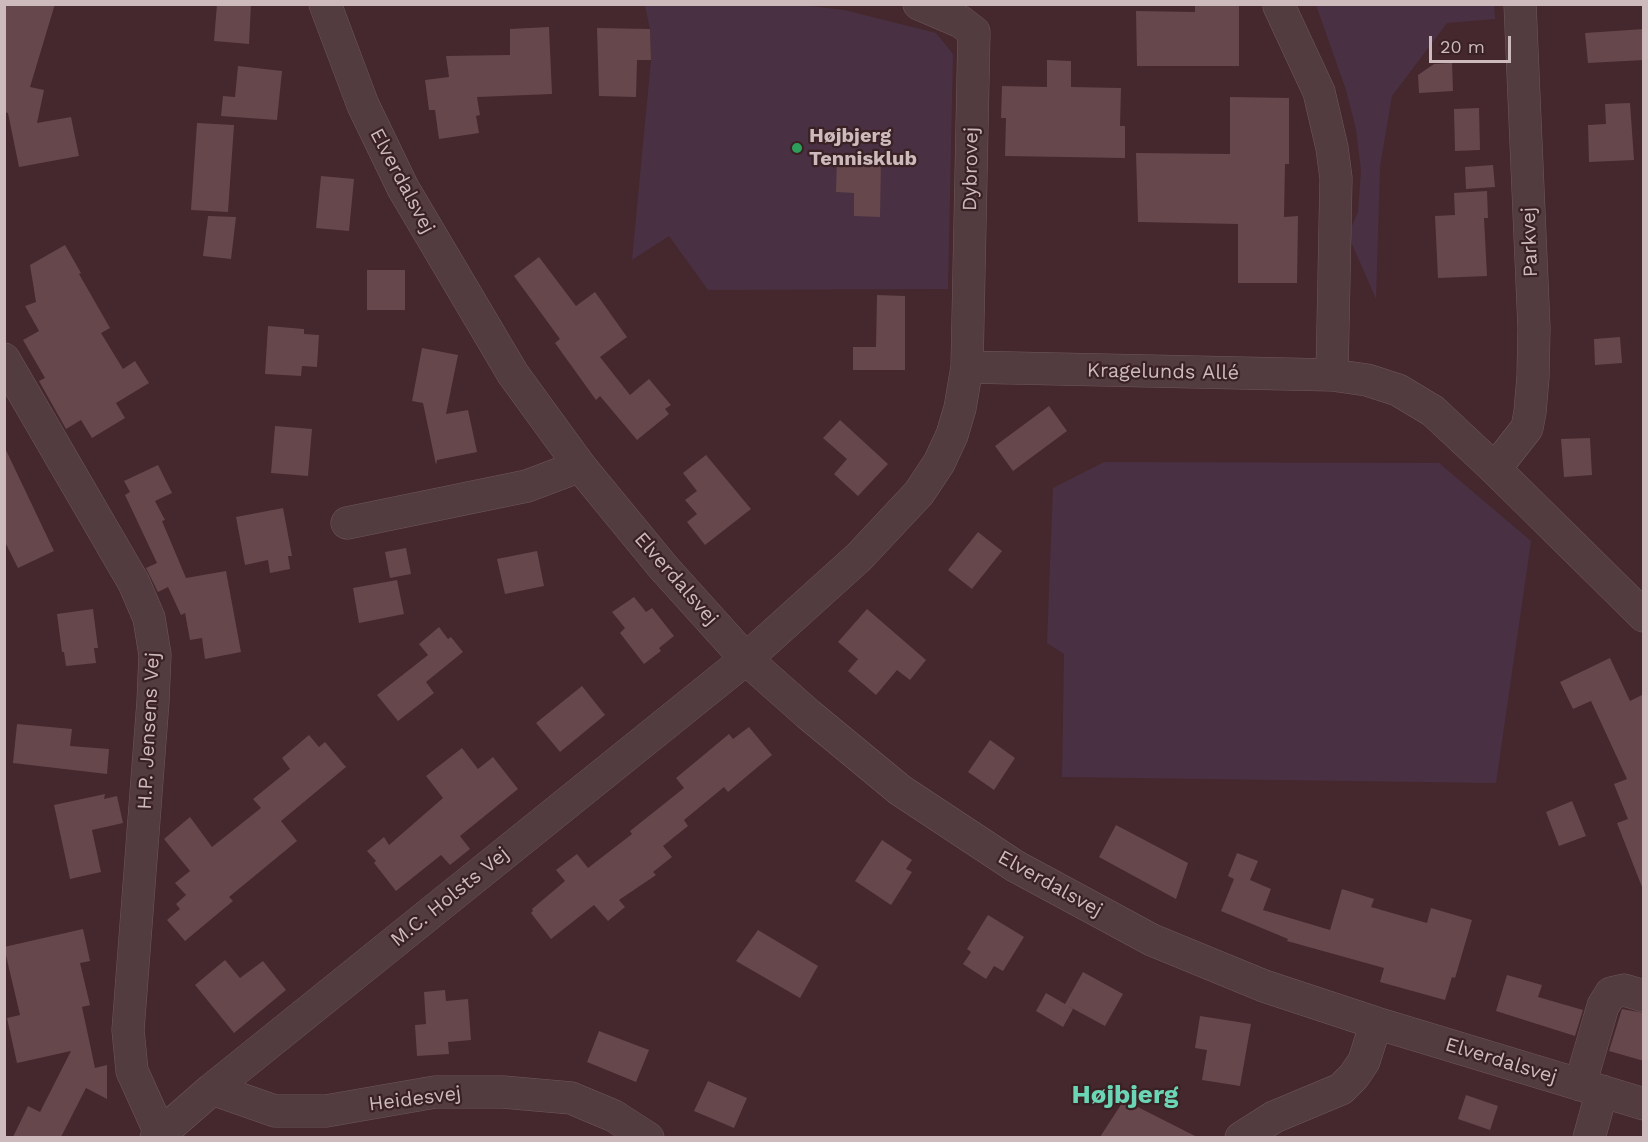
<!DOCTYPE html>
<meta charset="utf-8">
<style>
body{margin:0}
#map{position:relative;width:1648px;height:1142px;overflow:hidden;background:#44282d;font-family:"Work Sans",sans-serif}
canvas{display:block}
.frame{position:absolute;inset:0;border:6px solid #cdbabc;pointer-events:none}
.scale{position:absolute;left:1429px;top:36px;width:82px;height:27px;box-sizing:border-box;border:3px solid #cdbabc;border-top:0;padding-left:8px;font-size:18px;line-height:21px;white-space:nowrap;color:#cdbabc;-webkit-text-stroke:4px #392124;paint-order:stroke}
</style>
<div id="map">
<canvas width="1648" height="1142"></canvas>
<div class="frame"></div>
<div class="scale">20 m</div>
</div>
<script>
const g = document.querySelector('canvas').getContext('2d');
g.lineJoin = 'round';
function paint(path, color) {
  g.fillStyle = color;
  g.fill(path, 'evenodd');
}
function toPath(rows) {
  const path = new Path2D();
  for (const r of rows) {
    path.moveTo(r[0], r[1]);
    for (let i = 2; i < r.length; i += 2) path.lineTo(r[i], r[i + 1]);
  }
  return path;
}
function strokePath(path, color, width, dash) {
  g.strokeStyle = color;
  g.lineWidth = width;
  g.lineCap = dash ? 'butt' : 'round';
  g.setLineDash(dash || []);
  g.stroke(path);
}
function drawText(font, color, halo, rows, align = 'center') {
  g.font = font + ' "Work Sans",sans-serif';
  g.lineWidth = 4.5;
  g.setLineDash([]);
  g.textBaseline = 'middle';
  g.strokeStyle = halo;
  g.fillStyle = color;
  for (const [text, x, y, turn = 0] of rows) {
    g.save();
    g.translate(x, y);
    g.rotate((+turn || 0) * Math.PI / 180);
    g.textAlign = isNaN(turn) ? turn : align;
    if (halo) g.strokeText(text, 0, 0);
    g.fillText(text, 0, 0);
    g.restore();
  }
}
paint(toPath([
 [792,4,844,10,936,33,953,54,948,289,708,290,669,236,632,260,651,60,650,29,645,6],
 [1316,5,1494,5,1495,19,1447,23,1392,96,1380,166,1376,299,1348,235,1358,212,1361,171,1356,129,1346,90],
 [1104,462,1439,463,1531,541,1496,783,1062,777,1064,654,1047,643,1053,488]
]), '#4a3043');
paint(toPath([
 [4,4,55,4,30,87,44,90,37,123,71,117,79,156,19,167,8,113,4,112],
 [217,4,251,4,249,44,214,41],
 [1195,4,1239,4,1239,66,1137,66,1136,11,1195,12],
 [549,27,552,94,477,97,480,115,476,116,479,133,439,139,435,110,429,110,425,80,449,77,446,56,510,55,510,29],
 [597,28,650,29,651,60,637,60,636,97,599,96],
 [1644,29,1644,60,1588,63,1585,33],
 [1047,60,1071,61,1071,87,1121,88,1120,126,1125,126,1125,158,1005,156,1006,118,1001,118,1002,86,1047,87],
 [1452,63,1453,91,1419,93,1418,75,1434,64],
 [238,66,282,71,277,120,221,116,223,96,235,97],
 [1230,97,1289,98,1289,164,1285,164,1284,217,1298,216,1297,283,1238,283,1238,224,1138,222,1136,153,1230,154],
 [1630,103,1634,160,1589,162,1588,125,1606,124,1605,104],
 [1479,108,1480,150,1455,151,1454,109],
 [197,123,234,125,228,212,191,210],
 [837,157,881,159,880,217,854,216,854,193,836,192],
 [1493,165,1495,187,1466,189,1465,167],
 [321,176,354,179,349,231,316,228],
 [1487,191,1488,218,1484,218,1487,276,1438,278,1435,216,1455,215,1454,193],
 [208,216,236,217,231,259,203,256],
 [65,245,81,273,79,274,110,328,101,333,123,369,135,361,149,383,116,403,125,418,92,438,81,420,66,429,39,381,45,378,23,340,39,331,25,306,36,302,30,265],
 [539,257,576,306,595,292,627,337,600,357,630,395,649,379,671,405,665,409,669,414,637,440,600,396,596,400,555,343,560,339,514,276],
 [367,270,405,270,405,310,367,310],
 [877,295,905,296,905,370,853,370,853,347,876,347],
 [268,326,304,329,304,334,319,335,317,367,302,366,301,376,265,374],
 [1620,337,1622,363,1595,365,1594,339],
 [422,348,458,355,446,414,468,410,477,452,437,460,436,465,423,403,412,401],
 [1049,406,1067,431,1013,471,995,446],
 [840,420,888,464,858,496,834,474,847,459,823,438],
 [275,426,312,429,308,476,271,473],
 [1590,438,1592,475,1564,477,1561,439],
 [4,446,54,551,18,568,4,540],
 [706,455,751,509,705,545,687,522,697,514,685,500,697,491,683,473],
 [158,465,172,493,155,501,165,520,162,521,186,578,226,571,241,652,205,659,202,638,190,640,185,613,181,615,168,587,158,592,146,568,157,563,125,495,130,492,124,481],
 [283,508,292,556,288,556,290,569,270,573,268,560,245,565,236,517],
 [978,532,1002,551,972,589,948,570],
 [406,548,411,574,390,578,385,552],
 [537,551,544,586,505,594,497,559],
 [397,580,404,614,359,623,353,588],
 [634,597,646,612,652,608,674,636,659,648,661,651,644,664,620,633,625,628,612,612],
 [93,609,98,648,94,648,96,663,66,666,64,652,62,652,57,614],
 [867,609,926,660,910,680,897,670,876,695,848,671,858,659,838,642],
 [439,627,448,639,451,637,463,652,426,682,434,693,398,721,377,695,428,655,419,644],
 [1610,658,1630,701,1644,694,1642,887,1617,823,1628,819,1614,784,1627,779,1591,701,1573,709,1560,682],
 [582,686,605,715,560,752,536,723],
 [17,724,72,729,70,746,109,749,107,774,13,763],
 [749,727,772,755,728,792,724,787,684,820,688,826,663,846,672,857,653,872,656,875,619,900,625,907,608,921,594,905,551,939,531,913,533,911,532,909,565,881,556,870,577,854,588,868,632,834,630,831,684,788,676,778,729,734,733,739],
 [309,735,319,747,325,742,346,767,281,821,297,841,229,897,233,901,185,941,167,920,180,909,176,904,186,895,175,883,190,871,164,839,190,817,212,847,261,808,253,799,290,769,282,758],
 [990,740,1015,758,994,790,968,772],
 [462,748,478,769,493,757,518,789,460,836,470,849,450,865,441,855,396,891,374,863,376,861,367,851,384,837,389,845,443,798,426,776],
 [105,794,104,799,117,796,123,823,92,830,101,872,70,879,54,805],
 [1572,801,1586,836,1559,846,1546,812],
 [1116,825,1188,863,1176,899,1099,857],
 [882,840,912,860,906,869,912,872,891,905,855,881],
 [1237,853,1258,861,1250,880,1271,889,1263,910,1330,930,1342,889,1374,899,1371,907,1427,923,1431,908,1472,920,1455,978,1452,977,1445,1000,1380,982,1384,968,1287,941,1288,939,1221,911,1234,879,1228,876],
 [988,915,1024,937,1003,971,994,966,986,979,963,964,971,952,967,949],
 [83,929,90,961,80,963,90,1005,82,1007,95,1068,107,1065,107,1099,86,1088,61,1137,13,1137,28,1106,40,1112,71,1051,17,1063,7,1018,20,1015,4,947],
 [758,930,818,966,800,998,736,961],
 [225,960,240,978,263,961,286,990,234,1033,195,985],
 [1083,972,1123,994,1105,1026,1068,1006,1073,1009,1063,1027,1036,1011,1046,993,1065,1004],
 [1507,975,1542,985,1538,997,1583,1010,1575,1036,1496,1011],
 [445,990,446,1001,468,999,471,1040,448,1042,449,1054,417,1056,415,1025,426,1024,424,992],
 [1622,1009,1644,1013,1644,1061,1609,1051],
 [1200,1016,1251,1024,1240,1086,1202,1080,1207,1050,1195,1048],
 [599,1031,649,1050,636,1082,587,1062],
 [708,1081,747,1098,734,1128,694,1111],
 [1466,1095,1498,1106,1490,1130,1458,1119],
 [1124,1100,1197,1137,1100,1137]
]), '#66474c');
const minor = toPath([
 [325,4,363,105,403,188,513,374,580,466,663,567,746,659,808,714,900,790,1015,866,1152,940,1264,986,1376,1023,1644,1104],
 [919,4,961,22,974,32,967,367],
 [1279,6,1319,92,1332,148,1336,178,1332,375],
 [4,359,134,583,149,618,155,655,153,701,128,1030,132,1071,160,1133],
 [1495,469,1527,428,1530,412,1533,377,1534,328,1520,4],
 [347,523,527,486,580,466],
 [1580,1085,1603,1006,1611,993,1624,990,1644,996],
 [212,1089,275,1111,326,1111,435,1092,503,1092,571,1098,614,1116,648,1138],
 [156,1138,212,1089,746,659,859,557,919,493,939,463,952,435,960,408,967,367,1332,375,1367,380,1398,390,1433,411,1495,469,1644,616],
 [1241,1138,1274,1117,1341,1089,1354,1076,1364,1061,1376,1023],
 [1589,1138,1602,1091]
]);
strokePath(minor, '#6e585b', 33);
strokePath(minor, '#533c40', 32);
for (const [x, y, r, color] of [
 [797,148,6,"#2e9e5b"]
]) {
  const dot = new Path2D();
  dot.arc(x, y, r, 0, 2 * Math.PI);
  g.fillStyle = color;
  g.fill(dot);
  strokePath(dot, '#392124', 2);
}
drawText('bold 20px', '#cdbabc', '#392124', [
 ["Højbjerg",809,136],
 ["Tennisklub",809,159]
], 'left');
drawText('20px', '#cdbabc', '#392124', [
 ["Dybrovej",971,169,-89],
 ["Elverdalsvej",402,181,62],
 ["Parkvej",1530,242,-92],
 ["Kragelunds Allé",1163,372,1],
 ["Elverdalsvej",676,579,49],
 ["H.P. Jensens Vej",149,731,-87],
 ["Elverdalsvej",1050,884,29],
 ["M.C. Holsts Vej",450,897,-39],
 ["Elverdalsvej",1501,1061,17],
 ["Heidesvej",415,1099,-7]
]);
drawText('bold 26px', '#6bd6b5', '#392124', [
 ["Højbjerg",1125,1095]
]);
</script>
